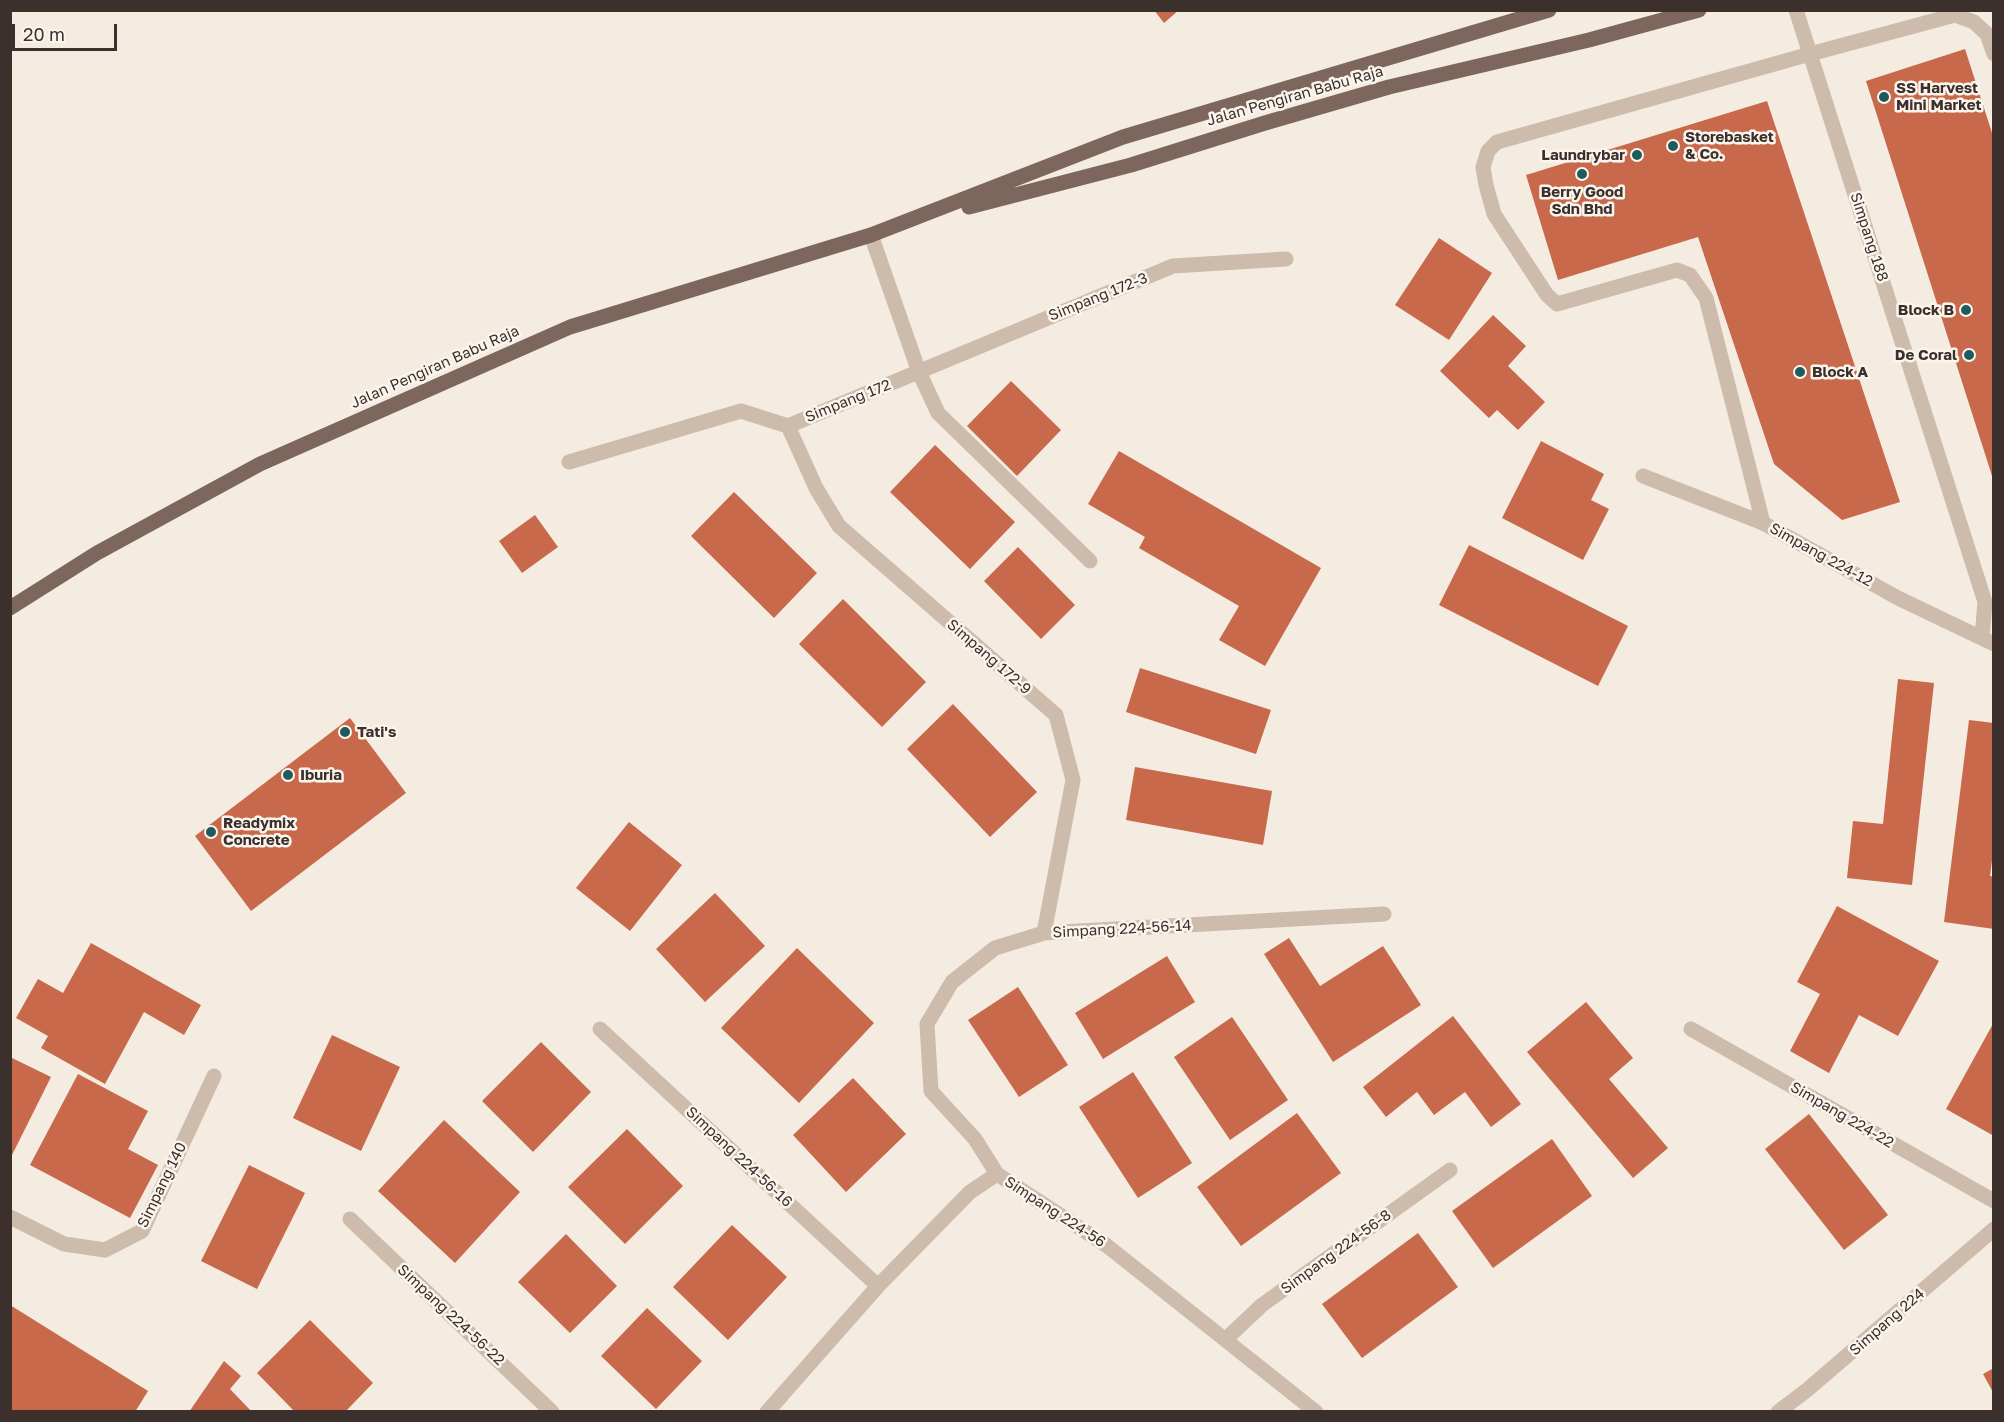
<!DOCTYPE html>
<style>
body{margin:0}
#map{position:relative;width:2004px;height:1422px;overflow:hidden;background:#f4ebe1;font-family:"Golos Text",sans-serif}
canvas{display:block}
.frame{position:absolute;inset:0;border:12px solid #3b302b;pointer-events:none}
.scale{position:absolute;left:12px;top:24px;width:105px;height:27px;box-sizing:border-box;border:3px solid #3b302b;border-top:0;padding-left:8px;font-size:18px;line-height:21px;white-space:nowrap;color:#3b302b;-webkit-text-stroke:4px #fbf5ee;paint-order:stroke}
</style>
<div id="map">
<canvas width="2004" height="1422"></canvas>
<div class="frame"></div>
<div class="scale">20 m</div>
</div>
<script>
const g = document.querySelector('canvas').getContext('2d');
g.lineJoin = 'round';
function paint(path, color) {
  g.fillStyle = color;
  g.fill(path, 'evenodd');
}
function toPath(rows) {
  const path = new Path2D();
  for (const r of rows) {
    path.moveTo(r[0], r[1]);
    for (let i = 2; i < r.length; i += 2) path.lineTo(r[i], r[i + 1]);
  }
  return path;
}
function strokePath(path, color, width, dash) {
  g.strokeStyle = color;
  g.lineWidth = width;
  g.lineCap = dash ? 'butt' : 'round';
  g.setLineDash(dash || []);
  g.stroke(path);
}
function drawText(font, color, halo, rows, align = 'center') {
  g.font = font + ' "Golos Text",sans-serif';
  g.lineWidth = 5;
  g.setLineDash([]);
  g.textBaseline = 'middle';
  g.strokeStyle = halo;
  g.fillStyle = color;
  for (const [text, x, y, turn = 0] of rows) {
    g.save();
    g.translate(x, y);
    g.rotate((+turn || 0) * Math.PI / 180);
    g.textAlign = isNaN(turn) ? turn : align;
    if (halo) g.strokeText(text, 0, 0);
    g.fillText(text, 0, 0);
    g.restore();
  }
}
paint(toPath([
 [1154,10,1179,10,1164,23],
 [1965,49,1994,139,1993,479,1866,81],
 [1767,101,1900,502,1842,520,1774,464,1698,237,1558,280,1526,175],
 [1439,238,1492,273,1449,340,1395,305],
 [1493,315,1526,346,1508,366,1545,402,1518,430,1497,410,1489,418,1440,371],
 [1011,381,1061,430,1017,476,967,426],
 [1541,441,1604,474,1591,500,1609,509,1583,560,1502,518],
 [935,445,1015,522,970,569,890,492],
 [1119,451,1321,568,1265,666,1219,640,1239,606,1139,548,1145,537,1088,504],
 [734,492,817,573,774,618,691,536],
 [535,515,558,547,522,573,499,541],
 [1469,545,1628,626,1598,686,1439,605],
 [1018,547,1075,605,1041,639,984,581],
 [843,599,926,682,882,727,799,644],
 [1140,668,1271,710,1256,754,1126,712],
 [1898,679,1934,683,1912,885,1847,878,1853,821,1883,824],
 [953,704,1037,792,990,837,907,749],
 [350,718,406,793,251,911,195,836],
 [1969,720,1994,723,1994,845,1990,876,1994,877,1994,929,1944,922],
 [1135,767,1272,791,1263,845,1126,820],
 [629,822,682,865,630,931,576,888],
 [715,893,765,946,705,1002,656,949],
 [1837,906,1939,961,1898,1036,1859,1015,1829,1073,1790,1051,1820,994,1797,982],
 [1289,938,1320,986,1383,946,1421,1005,1333,1062,1264,954],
 [91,943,201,1005,184,1035,144,1012,105,1084,41,1048,48,1036,16,1018,38,979,63,993],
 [797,948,874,1023,799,1103,721,1028],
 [1167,956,1195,1002,1103,1059,1075,1013],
 [1018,987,1068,1065,1019,1097,968,1020],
 [1586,1002,1633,1058,1609,1079,1668,1148,1633,1178,1527,1052],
 [1453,1016,1521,1104,1491,1127,1465,1092,1434,1115,1417,1092,1386,1117,1363,1087],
 [1232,1017,1288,1100,1230,1140,1174,1057],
 [1994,1022,1994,1136,1946,1109],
 [332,1035,400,1067,361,1151,293,1118],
 [541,1042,591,1092,533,1152,482,1101],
 [10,1057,51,1077,10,1159],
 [1133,1072,1192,1163,1138,1198,1079,1107],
 [78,1074,148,1111,128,1149,158,1165,130,1218,30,1165],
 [853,1078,906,1134,846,1192,793,1135],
 [1297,1113,1341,1173,1241,1246,1197,1187],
 [1809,1114,1888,1215,1844,1250,1765,1149],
 [444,1120,520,1192,455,1263,378,1191],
 [627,1129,683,1186,625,1244,568,1187],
 [1552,1139,1592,1196,1493,1268,1452,1211],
 [249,1165,305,1193,257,1289,201,1261],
 [732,1225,787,1277,728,1340,673,1287],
 [1418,1233,1458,1287,1362,1358,1322,1304],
 [566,1234,617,1286,570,1333,518,1282],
 [10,1305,148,1391,135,1412,10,1412],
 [647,1308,702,1361,656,1409,601,1356],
 [310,1320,373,1383,345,1412,295,1412,257,1373],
 [224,1361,241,1376,230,1389,252,1412,189,1412],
 [1994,1368,1994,1394,1983,1374]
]), '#c8694b');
strokePath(toPath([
 [1796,10,1985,602,1982,637],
 [919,372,938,413,1090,561],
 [1763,523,1706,298,1690,275,1677,270,1557,304,1547,295,1494,214,1486,185,1483,167,1488,151,1497,142,1810,54,1955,15,1974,22,1987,34,1994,54]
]), '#cdbbac', 15);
strokePath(toPath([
 [871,235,919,372],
 [788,426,816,488,839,526,1056,715,1073,780,1044,933],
 [569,462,741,411,788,426,1173,266,1286,259],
 [1643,476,1763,523,1898,598,1994,644],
 [600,1029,878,1286],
 [1691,1029,1994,1201],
 [997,1174,975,1139,931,1091,927,1024,952,982,995,948,1044,933,1384,914],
 [10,1217,64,1244,105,1250,142,1231,214,1076],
 [350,1219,552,1412],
 [1226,1339,1262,1305,1450,1170],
 [767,1412,878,1286,970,1192,997,1174,1106,1245,1316,1412],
 [1778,1412,1807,1390,1994,1229]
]), '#cdbbac', 15);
strokePath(toPath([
 [969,207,1131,165,1265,123,1389,87,1589,40,1699,10],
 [10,608,97,553,260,464,570,327,871,235,1123,137,1549,10]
]), '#7d675c', 15);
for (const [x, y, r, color] of [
 [1884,97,6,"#1f5a5e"],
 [1673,146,6,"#1f5a5e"],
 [1637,155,6,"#1f5a5e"],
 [1582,174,6,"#1f5a5e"],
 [1966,310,6,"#1f5a5e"],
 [1969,355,6,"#1f5a5e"],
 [1800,372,6,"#1f5a5e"],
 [345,732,6,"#1f5a5e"],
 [288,775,6,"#1f5a5e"],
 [211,832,6,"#1f5a5e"]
]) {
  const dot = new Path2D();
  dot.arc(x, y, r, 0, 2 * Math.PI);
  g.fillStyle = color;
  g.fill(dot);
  strokePath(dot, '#fbf5ee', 2);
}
drawText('bold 15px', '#3b302b', '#fbf5ee', [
 ["SS Harvest",1896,88],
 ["Mini Market",1896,105],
 ["Storebasket",1685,137],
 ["& Co.",1685,154],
 ["Laundrybar",1625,155,"right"],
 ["Berry Good",1582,192,"center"],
 ["Sdn Bhd",1582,209,"center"],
 ["Block B",1954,310,"right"],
 ["De Coral",1957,355,"right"],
 ["Block A",1812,372],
 ["Tati's",357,732],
 ["Iburia",300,775],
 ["Readymix",223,823],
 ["Concrete",223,840]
], 'left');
drawText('15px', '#3b302b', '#fbf5ee', [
 ["Jalan Pengiran Babu Raja",1295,96,-16],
 ["Simpang 188",1869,237,72],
 ["Simpang 172-3",1098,297,-22],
 ["Jalan Pengiran Babu Raja",435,367,-24],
 ["Simpang 172",848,401,-22],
 ["Simpang 224-12",1821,555,29],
 ["Simpang 172-9",989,657,41],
 ["Simpang 224-56-14",1122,929,-3],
 ["Simpang 224-22",1842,1115,30],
 ["Simpang 224-56-16",739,1157,43],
 ["Simpang 140",162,1185,-64],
 ["Simpang 224-56",1055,1212,33],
 ["Simpang 224-56-8",1336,1252,-36],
 ["Simpang 224-56-22",451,1315,43],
 ["Simpang 224",1887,1322,-41]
]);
</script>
